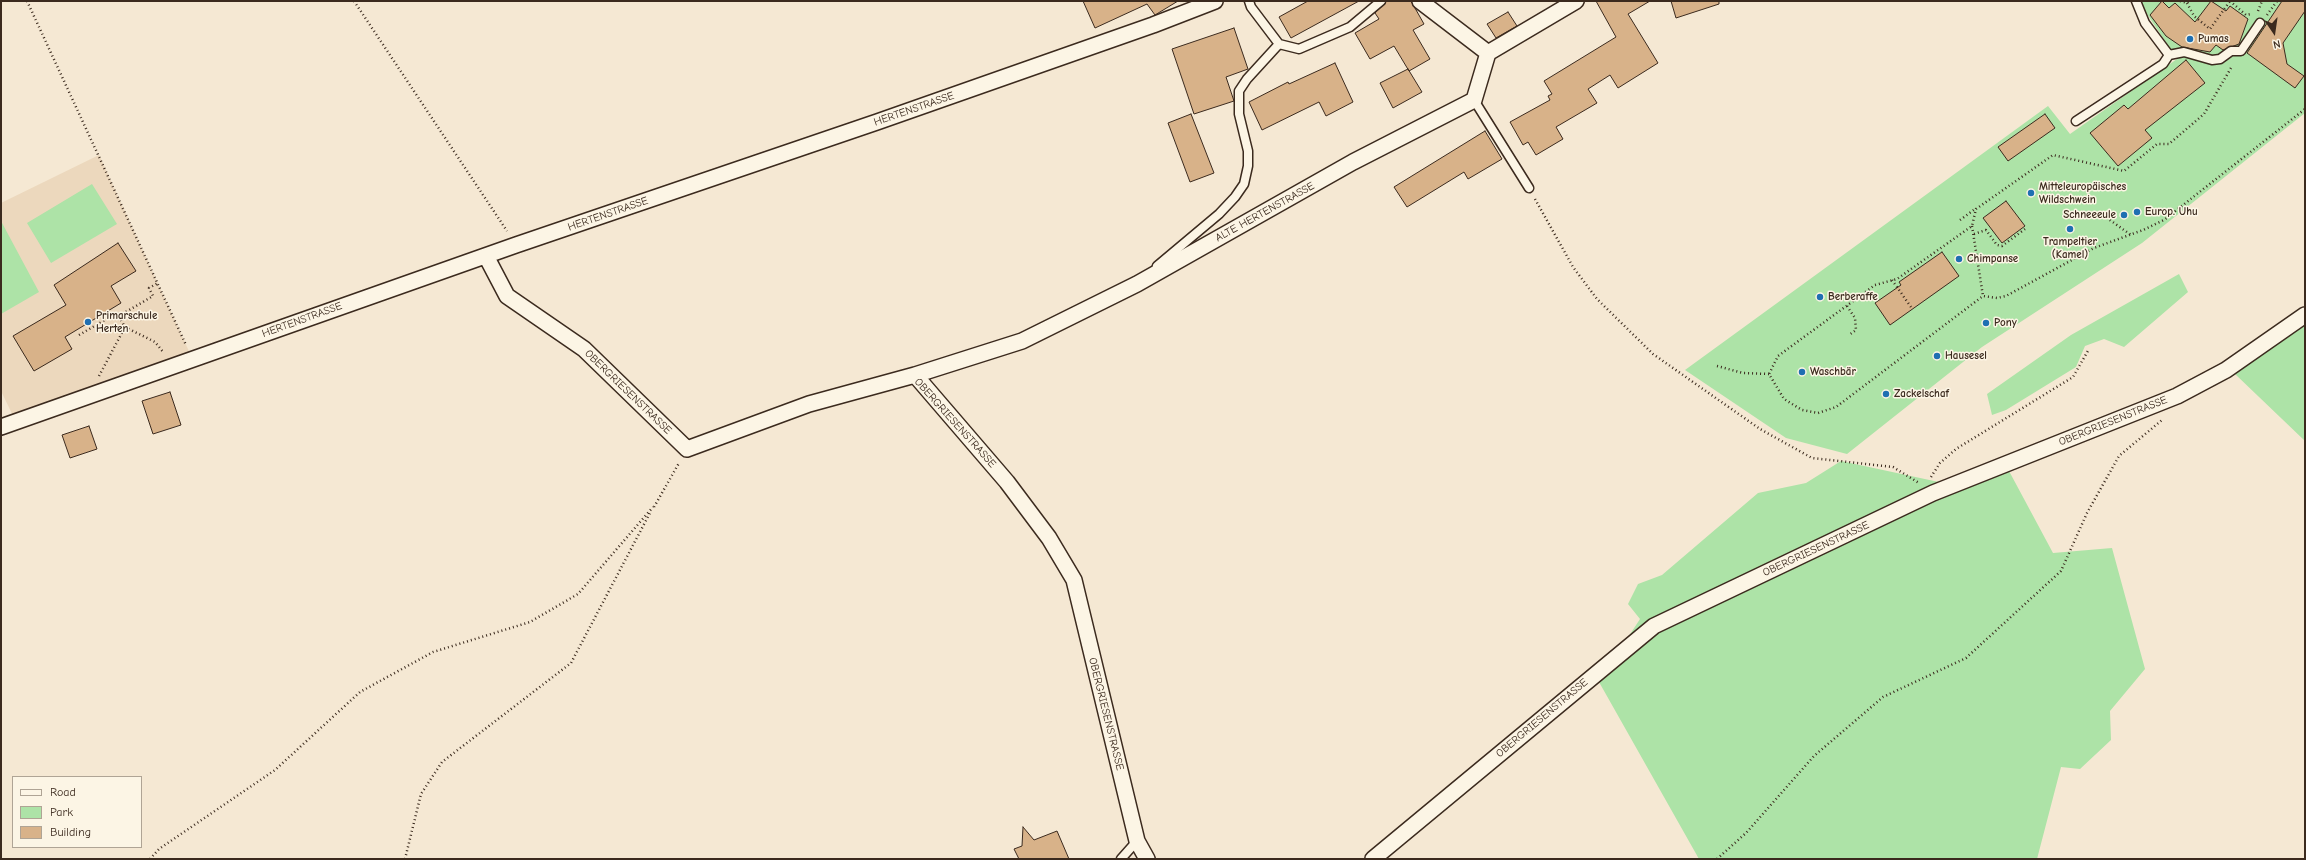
<!DOCTYPE html>
<meta charset="utf-8">
<style>
body{margin:0}
#map{position:relative;width:2306px;height:860px;overflow:hidden;background:#f5e8d3;font-family:"Comic Neue",sans-serif}
canvas{display:block}
.frame{position:absolute;inset:0;border:2px solid #3b2a1e;pointer-events:none}
.legend{position:absolute;left:12px;top:776px;width:130px;height:72px;box-sizing:border-box;background:#fcf5e5;border:1px solid #afa495;margin:0;padding:5px 7px;list-style:none;font-size:12px;color:#3b2a1e}
.legend li{display:flex;align-items:center;gap:8px;height:20px}
.legend b{width:20px;border:1px solid #afa495}
.north{position:absolute;left:2254px;top:12px;width:40px;height:40px;-webkit-text-stroke:3px #fcf5e5;paint-order:stroke;rotate:167deg;font-size:11px;font-weight:700;line-height:16px;text-align:center;color:#3b2a1e}
.north::after{content:'';display:block;margin:auto;width:14px;height:18px;background:#3b2a1e;clip-path:polygon(50% 0,100% 100%,50% 72%,0 100%)}
</style>
<div id="map">
<canvas width="2306" height="860"></canvas>
<div class="frame"></div>
<ul class="legend">
<li><b style="height:5px;background:#fcf5e5"></b>Road</li>
<li><b style="height:11px;background:#ade3a7"></b>Park</li>
<li><b style="height:11px;background:#d8b289"></b>Building</li>
</ul>
<div class="north">N</div>
</div>
<script>
const g = document.querySelector('canvas').getContext('2d');
g.lineJoin = 'round';
function paint(path, color) {
  g.fillStyle = color;
  g.fill(path, 'evenodd');
}
function toPath(rows) {
  const path = new Path2D();
  for (const r of rows) {
    path.moveTo(r[0], r[1]);
    for (let i = 2; i < r.length; i += 2) path.lineTo(r[i], r[i + 1]);
  }
  return path;
}
function strokePath(path, color, width, dash) {
  g.strokeStyle = color;
  g.lineWidth = width;
  g.lineCap = dash ? 'butt' : 'round';
  g.setLineDash(dash || []);
  g.stroke(path);
}
function drawText(font, color, halo, rows, align = 'center') {
  g.font = font + ' "Comic Neue",sans-serif';
  g.lineWidth = 3;
  g.setLineDash([]);
  g.textBaseline = 'middle';
  g.strokeStyle = halo;
  g.fillStyle = color;
  for (const [text, x, y, turn = 0] of rows) {
    g.save();
    g.translate(x, y);
    g.rotate((+turn || 0) * Math.PI / 180);
    g.textAlign = isNaN(turn) ? turn : align;
    if (halo) g.strokeText(text, 0, 0);
    g.fillText(text, 0, 0);
    g.restore();
  }
}
paint(toPath([
 [99,155,193,360,16,422,1,391,1,203]
]), '#ecd8bd');
paint(toPath([
 [2140,1,2305,1,2305,113,2142,243,1982,347,1847,454,1786,438,1685,370,2048,106,2070,134,2177,59,2143,8],
 [92,184,117,224,51,263,27,223],
 [1,221,39,292,1,314],
 [2179,274,2188,292,2124,347,2104,339,2085,346,2076,367,2006,410,1992,415,1987,394,2071,335],
 [2305,324,2305,441,2235,374],
 [1841,461,1962,487,2009,471,2053,553,2112,548,2145,669,2110,711,2111,740,2080,769,2061,767,2037,859,1699,859,1599,682,1640,619,1628,604,1638,584,1662,575,1758,493,1806,483]
]), '#ade3a7');
const building = toPath([
 [1083,1,1178,1,1155,15,1147,4,1095,28,1083,1],
 [1308,1,1359,1,1291,38,1279,17,1308,1],
 [1386,1,1411,1,1424,24,1413,30,1430,59,1409,71,1394,46,1370,59,1355,33,1379,19,1375,13,1386,1],
 [1596,1,1650,1,1628,14,1658,63,1618,88,1610,75,1588,89,1597,103,1556,127,1563,139,1536,155,1528,142,1523,145,1510,122,1550,100,1548,96,1552,94,1544,81,1616,37,1596,1],
 [1671,1,1719,1,1719,4,1676,18,1671,1],
 [2162,1,2169,8,2175,3,2195,22,2211,1,2226,11,2230,6,2248,19,2239,44,2223,50,2216,45,2210,52,2182,47,2166,36,2150,15,2162,1],
 [2282,1,2305,1,2305,11,2283,43,2287,64,2304,76,2295,88,2247,53,2282,1],
 [1508,12,1517,26,1496,38,1487,24,1508,12],
 [1234,28,1248,69,1226,77,1234,101,1194,114,1172,49,1234,28],
 [2186,60,2205,83,2145,130,2152,138,2118,166,2090,133,2124,105,2128,109,2186,60],
 [1335,63,1353,102,1326,116,1319,102,1262,130,1249,102,1288,82,1289,84,1335,63],
 [1408,69,1422,92,1393,108,1380,83,1408,69],
 [1191,114,1214,173,1190,182,1168,123,1191,114],
 [2045,114,2055,128,2008,161,1998,147,2045,114],
 [1485,131,1502,159,1468,179,1464,172,1407,207,1394,187,1485,131],
 [2006,201,2025,226,2002,243,1983,218,2006,201],
 [118,243,136,271,111,286,121,303,65,337,72,349,34,371,13,336,66,305,54,285,118,243],
 [1942,252,1959,276,1890,325,1875,303,1901,285,1899,282,1942,252],
 [170,392,181,425,153,434,142,401,170,392],
 [89,426,97,449,70,458,62,435,89,426],
 [1023,827,1034,840,1057,831,1069,859,1019,859,1014,849,1022,846,1023,827]
]);
paint(building, '#d8b289');
strokePath(building, '#3b2a1e', 1);
const lane = toPath([
 [1249,1,1251,7,1279,44,1299,49,1350,27,1381,1],
 [2169,55,2184,52,2212,60,2220,59,2231,51,2241,51,2260,23],
 [1474,100,1529,188],
 [2076,121,2163,64,2169,55,2145,23,2136,1],
 [1157,266,1219,214,1235,197,1244,184,1248,166,1248,151,1239,114,1239,91,1247,79,1279,44],
 [1121,859,1137,841]
]);
const street = toPath([
 [1420,1,1488,53],
 [486,256,507,296,584,349,687,449,809,404,915,375,1007,482,1049,538,1074,580,1137,841,1147,859],
 [915,375,1022,341,1137,284,1353,162,1474,100,1488,53,1576,1],
 [1,427,516,245,877,122,1153,25,1215,1],
 [1373,859,1654,626,1933,493,2177,396,2226,370,2305,315]
]);
strokePath(lane, '#3b2a1e', 11);
strokePath(street, '#3b2a1e', 18);
strokePath(toPath([
 [27,1,186,345],
 [354,1,507,231],
 [2180,1,2187,3,2189,1],
 [2230,1,2246,15,2251,14],
 [2187,3,2194,16,2210,29,2230,1],
 [2258,11,2262,1],
 [2267,15,2277,1],
 [2231,68,2204,114,2169,144,2157,144,2124,171,2053,155,1976,209,1972,226,1897,279,1875,285,1778,356,1769,374,1784,399,1802,410,1818,413,1836,407,1983,296,1997,298,2006,296,2094,248,2143,230,2164,220,2305,109],
 [1535,199,1573,267,1597,299,1653,354,1760,429,1812,458,1893,467,1919,483],
 [2100,213,2131,235],
 [1960,220,1975,209],
 [1972,226,1983,296],
 [1974,234,1986,230,1997,245,2002,246,2025,229],
 [1892,280,1911,307],
 [1847,306,1855,318,1856,330,1849,335],
 [119,316,153,296,149,288,158,283],
 [79,335,117,313,125,327,155,342,164,353],
 [1717,366,1743,373,1769,374],
 [99,376,125,327],
 [1931,477,1940,463,1956,449,2073,377,2089,349],
 [654,507,679,463],
 [150,859,159,849,275,770,360,692,433,652,530,622,578,594,653,507],
 [405,859,421,794,442,762,571,663,651,511],
 [1717,859,1746,833,1814,756,1883,697,1966,658,2061,571,2087,513,2119,456,2162,420]
]), '#3b2a1e', 2.5, [1, 3]);
strokePath(lane, '#fcf5e5', 8);
strokePath(street, '#fcf5e5', 15);
for (const [x, y, r, color] of [
 [2190,39,4,"#1f6fb2"],
 [2031,193,4,"#1f6fb2"],
 [2137,212,4,"#1f6fb2"],
 [2124,215,4,"#1f6fb2"],
 [2070,229,4,"#1f6fb2"],
 [1959,259,4,"#1f6fb2"],
 [1820,297,4,"#1f6fb2"],
 [88,322,4,"#1f6fb2"],
 [1986,323,4,"#1f6fb2"],
 [1937,356,4,"#1f6fb2"],
 [1802,372,4,"#1f6fb2"],
 [1886,394,4,"#1f6fb2"]
]) {
  const dot = new Path2D();
  dot.arc(x, y, r, 0, 2 * Math.PI);
  g.fillStyle = color;
  g.fill(dot);
  strokePath(dot, '#fcf5e5', 1.5);
}
drawText('bold 11px', '#3b2a1e', '#fcf5e5', [
 ["Pumas",2198,39],
 ["Mitteleuropäisches",2039,187],
 ["Wildschwein",2039,200],
 ["Europ. Uhu",2145,212],
 ["Schneeeule",2116,215,"right"],
 ["Trampeltier",2070,242,"center"],
 ["(Kamel)",2070,255,"center"],
 ["Chimpanse",1967,259],
 ["Berberaffe",1828,297],
 ["Primarschule",96,316],
 ["Herten",96,329],
 ["Pony",1994,323],
 ["Hausesel",1945,356],
 ["Waschbär",1810,372],
 ["Zackelschaf",1894,394]
], 'left');
drawText('11px', '#3b2a1e', '#fcf5e5', [
 ["HERTENSTRASSE",914,109,-19],
 ["ALTE HERTENSTRASSE",1265,212,-29],
 ["HERTENSTRASSE",608,214,-19],
 ["HERTENSTRASSE",302,320,-20],
 ["OBERGRIESENSTRASSE",628,392,44],
 ["OBERGRIESENSTRASSE",2113,421,-22],
 ["OBERGRIESENSTRASSE",955,423,48],
 ["OBERGRIESENSTRASSE",1816,549,-25],
 ["OBERGRIESENSTRASSE",1106,714,76],
 ["OBERGRIESENSTRASSE",1542,718,-40]
]);
</script>
